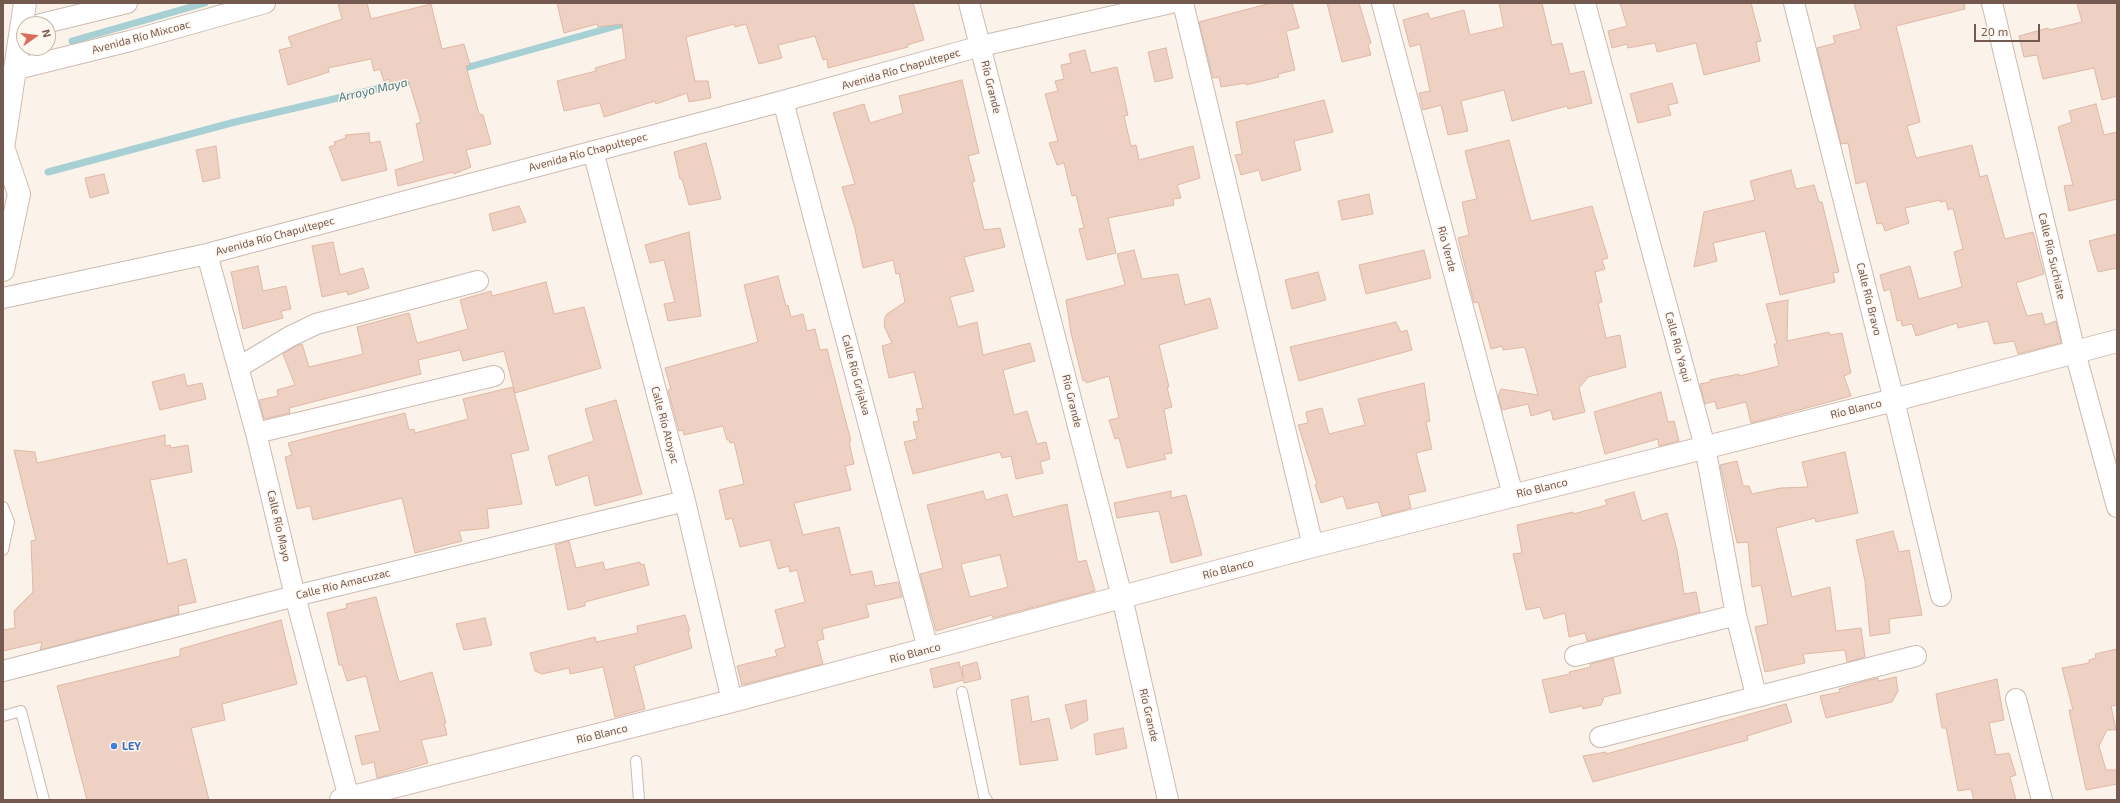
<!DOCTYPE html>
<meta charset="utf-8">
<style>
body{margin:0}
#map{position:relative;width:2120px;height:803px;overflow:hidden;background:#fbf3e9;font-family:"Exo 2",sans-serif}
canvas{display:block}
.frame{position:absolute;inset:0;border:4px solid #73594f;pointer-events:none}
.north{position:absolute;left:16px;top:16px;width:40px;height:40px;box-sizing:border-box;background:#fef7ef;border:1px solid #c6b8af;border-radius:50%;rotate:76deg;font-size:11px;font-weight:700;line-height:16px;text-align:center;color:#73594f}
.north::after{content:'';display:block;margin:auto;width:14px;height:18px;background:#da6d59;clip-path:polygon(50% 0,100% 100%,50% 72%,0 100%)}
.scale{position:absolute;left:1974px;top:24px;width:66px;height:18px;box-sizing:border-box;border:2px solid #73594f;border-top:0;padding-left:5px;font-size:12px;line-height:14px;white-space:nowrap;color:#73594f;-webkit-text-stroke:3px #fef7ef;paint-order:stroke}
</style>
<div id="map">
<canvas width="2120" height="803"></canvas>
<div class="frame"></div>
<div class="north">N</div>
<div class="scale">20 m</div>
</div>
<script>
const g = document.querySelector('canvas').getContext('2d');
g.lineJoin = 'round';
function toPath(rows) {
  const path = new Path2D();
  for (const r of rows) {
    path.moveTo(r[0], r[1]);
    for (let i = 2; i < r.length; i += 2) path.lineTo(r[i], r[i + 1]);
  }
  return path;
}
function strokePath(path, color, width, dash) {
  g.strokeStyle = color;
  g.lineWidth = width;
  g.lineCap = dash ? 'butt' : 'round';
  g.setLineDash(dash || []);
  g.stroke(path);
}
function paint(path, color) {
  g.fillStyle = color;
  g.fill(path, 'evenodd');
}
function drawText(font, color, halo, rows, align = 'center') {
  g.font = font + ' "Exo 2",sans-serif';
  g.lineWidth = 3;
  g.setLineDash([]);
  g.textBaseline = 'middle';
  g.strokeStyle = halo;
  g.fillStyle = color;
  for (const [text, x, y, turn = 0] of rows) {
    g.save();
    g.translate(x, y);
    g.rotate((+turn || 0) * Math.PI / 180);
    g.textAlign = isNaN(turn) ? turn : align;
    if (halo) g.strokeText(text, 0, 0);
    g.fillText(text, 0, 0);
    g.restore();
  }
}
strokePath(toPath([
 [72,41,205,3],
 [458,70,631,22],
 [48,172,235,122,415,80]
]), '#a6d0d4', 7);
const building = toPath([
 [338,3,367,3,371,19,431,4,442,49,464,44,470,65,466,66,479,114,483,115,491,144,466,150,471,167,454,174,453,172,398,186,395,170,424,161,416,124,421,122,409,82,406,83,406,80,390,85,389,79,384,81,380,69,374,71,371,59,328,68,329,72,288,85,279,50,292,47,288,37,342,19,338,3],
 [557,3,913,3,924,40,907,45,908,47,828,68,827,59,823,60,815,36,778,45,782,58,759,64,746,24,735,27,734,24,686,37,695,81,708,81,711,98,689,102,687,93,656,104,655,101,604,117,600,103,564,111,557,81,596,71,595,68,626,59,622,24,598,27,597,24,564,33,557,3],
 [1271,3,1292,3,1299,28,1286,31,1295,70,1278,74,1279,77,1246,85,1246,83,1221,87,1219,77,1213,78,1199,22,1271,3],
 [1327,3,1359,3,1371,43,1368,45,1371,55,1342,62,1327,3],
 [1499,3,1542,3,1552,45,1562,43,1570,74,1584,71,1592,103,1568,109,1567,106,1512,121,1504,90,1461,101,1468,131,1448,135,1441,105,1423,110,1419,93,1430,91,1420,44,1410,47,1403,20,1428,13,1430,19,1464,10,1470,35,1504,27,1499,3],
 [1620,3,1751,3,1761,41,1756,42,1760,61,1704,75,1696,43,1657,52,1655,43,1628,48,1627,44,1612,48,1608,31,1627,26,1620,3],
 [1854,3,1964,3,1965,9,1896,26,1920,122,1907,126,1916,158,1972,145,1980,177,1987,175,2005,239,2033,232,2044,274,2016,283,2027,316,2042,313,2045,325,2056,321,2061,343,2018,354,2014,341,1994,344,1988,321,1958,328,1957,323,1916,336,1912,324,1902,326,1901,320,1897,321,1890,289,1884,291,1880,275,1910,266,1919,299,1962,287,1954,252,1963,249,1953,208,1948,210,1946,201,1940,202,1940,200,1905,208,1909,223,1885,231,1882,223,1877,224,1866,181,1856,184,1848,143,1841,144,1817,48,1835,43,1833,36,1861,29,1854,3],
 [2077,3,2117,3,2117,96,2102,100,2094,68,2043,79,2037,55,2024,57,2019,36,2048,28,2049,30,2082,22,2077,3],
 [1166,48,1173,78,1155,82,1148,52,1166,48],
 [1085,50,1091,73,1117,67,1128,115,1124,116,1131,146,1136,145,1139,160,1193,146,1200,178,1177,185,1181,198,1173,199,1174,205,1108,218,1116,253,1087,260,1079,229,1084,228,1076,195,1072,196,1064,163,1057,165,1049,143,1058,141,1045,94,1058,91,1055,81,1064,79,1061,65,1071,63,1069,54,1085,50],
 [962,80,979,153,968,156,975,181,972,182,984,230,1000,228,1005,247,964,257,974,291,950,297,958,327,977,322,983,355,1030,343,1035,361,1003,370,1014,415,1027,411,1037,444,1046,442,1050,459,1040,462,1043,473,1016,479,1011,456,1002,458,1000,452,913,474,904,442,917,439,913,422,919,421,916,409,923,408,914,372,889,378,882,346,892,343,884,326,885,317,887,314,905,302,899,273,896,274,893,260,863,268,855,229,842,187,855,184,833,113,864,104,870,123,903,113,899,96,962,80],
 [1672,83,1678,103,1668,105,1671,115,1638,123,1630,94,1672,83],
 [1324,100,1333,132,1294,141,1301,170,1262,181,1259,170,1241,175,1235,155,1242,154,1236,122,1324,100],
 [2096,104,2104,135,2117,132,2117,199,2069,211,2064,186,2073,185,2058,127,2072,122,2069,111,2096,104],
 [369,133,370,143,380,141,387,170,342,181,329,147,335,145,334,142,346,138,345,135,369,133],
 [1509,140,1531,221,1592,206,1608,258,1602,260,1605,269,1595,272,1602,302,1598,303,1606,338,1620,335,1626,367,1588,377,1579,388,1585,412,1553,420,1551,410,1531,416,1528,404,1502,410,1498,396,1501,389,1538,395,1525,347,1503,350,1502,346,1491,349,1478,302,1474,303,1458,238,1469,235,1462,202,1477,199,1465,151,1509,140],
 [706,143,721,199,689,205,682,179,680,179,674,152,706,143],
 [216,146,220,178,203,182,196,150,216,146],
 [1791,170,1796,189,1814,185,1819,202,1822,202,1839,272,1833,273,1835,282,1780,295,1765,231,1713,243,1717,261,1694,267,1704,212,1755,200,1750,181,1791,170],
 [104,174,109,193,90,198,85,178,104,174],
 [1369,194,1373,214,1342,220,1338,201,1369,194],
 [519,206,526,222,493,231,489,214,519,206],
 [689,232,701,316,668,321,664,304,675,302,664,260,650,263,645,245,689,232],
 [2117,234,2117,268,2098,272,2089,241,2117,234],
 [333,242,340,275,363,268,369,288,348,295,347,291,322,297,312,246,333,242],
 [1134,250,1142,279,1178,274,1185,305,1210,298,1218,328,1159,345,1169,387,1167,387,1172,407,1164,409,1172,453,1164,454,1166,459,1127,468,1119,438,1115,439,1109,420,1119,418,1109,376,1086,383,1086,380,1083,381,1071,333,1066,300,1125,285,1117,254,1134,250],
 [1424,250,1431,278,1366,294,1359,265,1424,250],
 [258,266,263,291,286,286,291,309,281,311,283,318,243,329,231,272,258,266],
 [1318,272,1326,300,1292,309,1285,280,1318,272],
 [778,276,786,306,788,305,791,317,803,314,807,331,815,329,820,350,827,349,851,441,849,442,854,464,845,466,851,490,794,503,803,535,839,527,851,575,872,571,875,586,898,582,902,597,866,605,869,617,822,629,824,639,817,641,823,664,742,685,737,666,777,656,775,650,785,647,775,610,805,602,797,570,790,572,789,566,778,569,770,540,740,547,732,518,726,520,719,490,744,484,734,442,730,443,729,440,727,440,723,426,684,435,683,430,679,431,668,390,671,389,665,368,758,342,744,285,778,276],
 [546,282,554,314,584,307,601,368,515,393,504,351,463,361,460,350,418,360,421,374,289,408,290,413,264,419,259,400,278,396,277,390,295,385,283,354,294,347,302,344,309,367,363,354,357,327,409,313,417,343,468,329,460,300,491,291,492,296,546,282],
 [1788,300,1787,341,1829,332,1830,335,1842,333,1851,373,1844,376,1851,396,1751,423,1746,402,1717,409,1715,401,1705,404,1700,384,1710,382,1710,380,1739,374,1739,376,1779,366,1774,344,1777,344,1766,304,1788,300],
 [1396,322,1401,332,1407,330,1412,350,1299,381,1290,347,1396,322],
 [184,374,187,386,202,383,206,399,160,410,152,382,184,374],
 [1424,383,1430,421,1426,422,1432,449,1416,453,1426,491,1408,495,1411,508,1382,516,1378,502,1347,509,1343,496,1321,503,1315,485,1317,484,1298,425,1308,423,1306,412,1322,408,1329,434,1365,425,1358,399,1424,383],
 [513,387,529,450,511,454,522,504,487,509,489,528,459,531,462,541,415,553,402,498,313,520,310,506,297,509,285,457,292,455,288,443,405,413,409,430,414,429,415,433,468,419,463,399,513,387],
 [1661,392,1668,422,1674,421,1679,441,1659,446,1658,439,1605,454,1594,412,1661,392],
 [616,400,642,494,595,506,588,475,556,486,548,456,594,441,585,409,616,400],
 [165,435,165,446,170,445,171,448,188,445,192,472,150,480,168,564,186,559,196,602,178,606,179,614,40,650,42,642,3,651,3,630,15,628,14,611,33,592,31,541,36,540,14,450,35,452,37,463,165,435],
 [1845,452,1858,513,1816,522,1815,518,1776,528,1792,597,1830,587,1836,631,1861,628,1865,657,1847,662,1845,650,1803,654,1805,663,1765,672,1755,627,1768,624,1761,585,1752,587,1748,542,1737,543,1720,465,1737,461,1743,486,1749,486,1752,494,1780,488,1808,487,1802,462,1845,452],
 [983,491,986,500,1007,494,1013,517,1067,504,1077,559,1079,562,1086,560,1095,591,993,618,992,615,936,631,920,574,943,568,927,505,983,491],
 [1000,555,1008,587,970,597,961,564,1000,555],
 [1171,491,1171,498,1186,495,1202,555,1171,563,1159,511,1117,518,1114,503,1171,491],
 [1634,492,1642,521,1667,513,1677,550,1684,594,1696,592,1700,612,1587,641,1585,633,1569,637,1565,613,1544,619,1540,607,1526,610,1513,554,1522,553,1517,525,1573,512,1573,514,1607,505,1605,500,1634,492],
 [1893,531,1899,552,1909,550,1922,615,1889,619,1890,633,1870,636,1865,581,1856,540,1893,531],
 [569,541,576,568,603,562,605,570,640,562,641,565,644,564,649,585,585,602,585,606,568,610,555,545,569,541],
 [376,597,399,682,432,672,446,723,444,723,447,735,421,740,428,763,377,778,374,762,362,765,355,736,380,731,366,676,347,681,342,665,339,665,327,613,347,608,346,604,376,597],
 [685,615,690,631,688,631,692,648,634,666,645,709,615,717,603,667,570,674,569,668,542,674,535,671,530,653,591,638,595,637,596,642,638,633,637,626,685,615],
 [485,618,492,645,464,650,456,624,485,618],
 [281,620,297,684,222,704,225,720,191,728,209,800,87,800,57,686,180,656,180,649,281,620],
 [2117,649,2117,705,2111,706,2116,730,2107,730,2099,746,2106,770,2117,770,2117,784,2086,790,2069,710,2073,710,2062,668,2089,663,2089,660,2096,658,2095,654,2117,649],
 [1613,658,1621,693,1604,697,1601,705,1583,709,1582,706,1550,713,1542,680,1570,674,1569,672,1591,667,1590,664,1613,658],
 [959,662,963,678,962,666,977,662,981,679,964,683,963,680,934,688,930,669,959,662],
 [1896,677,1898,691,1892,702,1826,718,1820,696,1840,692,1839,689,1869,680,1878,678,1878,681,1896,677],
 [1997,679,2004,720,1989,723,1996,755,2009,753,2016,775,2010,777,2016,800,1974,800,1971,789,1958,791,1946,728,1942,728,1936,694,1997,679],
 [1028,696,1032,722,1049,718,1058,760,1020,765,1011,700,1028,696],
 [1086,700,1088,720,1071,729,1065,705,1086,700],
 [1786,704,1792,722,1747,736,1748,740,1593,782,1583,756,1606,752,1606,754,1786,704],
 [1123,728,1127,748,1096,755,1094,734,1123,728]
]);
paint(building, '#eed1c3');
strokePath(building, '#dfb7a5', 1);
const lane = toPath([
 [3,507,9,522,3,550],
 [962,692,984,796,987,800],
 [3,716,21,711,44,800],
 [636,761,639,800]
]);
const street = toPath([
 [969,3,1122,597,1168,800],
 [1183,3,1313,546],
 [1382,3,1513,495],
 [1585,3,1705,447,1736,615,1756,695],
 [1794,3,1894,400,1941,596],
 [1992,3,2075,352,2117,507],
 [41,24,127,3],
 [17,69,130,41,265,3],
 [783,101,928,649],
 [593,151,685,501,732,701],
 [207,254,256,433,295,596,349,798],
 [3,298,207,254,783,101,981,46,1171,3],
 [239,367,289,337,316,324,478,281],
 [256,433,494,376],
 [1575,656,1736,615],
 [3,671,295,596,685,501],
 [2016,699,2042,800],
 [1600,737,1916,656]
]);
const secondary = toPath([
 [3,148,25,3],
 [3,270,19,194,3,147],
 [341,800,732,701,1313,546,1894,400,2117,341]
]);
strokePath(lane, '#ccbab0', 12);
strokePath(street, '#ccbab0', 22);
strokePath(secondary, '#d1bcb1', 24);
strokePath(lane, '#fff', 10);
strokePath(street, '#fff', 20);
strokePath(secondary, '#fff', 22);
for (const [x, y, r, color] of [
 [114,746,4,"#3f7fe0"]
]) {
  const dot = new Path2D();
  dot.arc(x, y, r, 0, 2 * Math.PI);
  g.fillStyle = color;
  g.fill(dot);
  strokePath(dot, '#fef7ef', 1.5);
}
drawText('11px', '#73594f', '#fef7ef', [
 ["Avenida Río Mixcoac",141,37,-15],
 ["Avenida Río Chapultepec",901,69,-16],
 ["Río Grande",991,87,76],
 ["Avenida Río Chapultepec",588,152,-15],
 ["Avenida Río Chapultepec",275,236,-15],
 ["Río Verde",1447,249,75],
 ["Calle Río Suchiate",2052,256,77],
 ["Calle Río Bravo",1869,299,76],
 ["Calle Río Yaqui",1678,347,75],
 ["Calle Río Grijalva",856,375,75],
 ["Río Grande",1072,401,76],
 ["Río Blanco",1856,409,-14],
 ["Calle Río Atoyac",665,425,75],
 ["Río Blanco",1542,488,-14],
 ["Calle Río Mayo",279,526,77],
 ["Río Blanco",1228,569,-15],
 ["Calle Río Amacuzac",343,584,-14],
 ["Río Blanco",915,653,-15],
 ["Río Grande",1149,715,77],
 ["Río Blanco",602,734,-14]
]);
drawText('bold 11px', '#366cbe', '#fef7ef', [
 ["LEY",122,746]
], 'left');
drawText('italic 12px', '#47787e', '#fef7ef', [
 ["Arroyo Maya",373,90,-13]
]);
</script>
